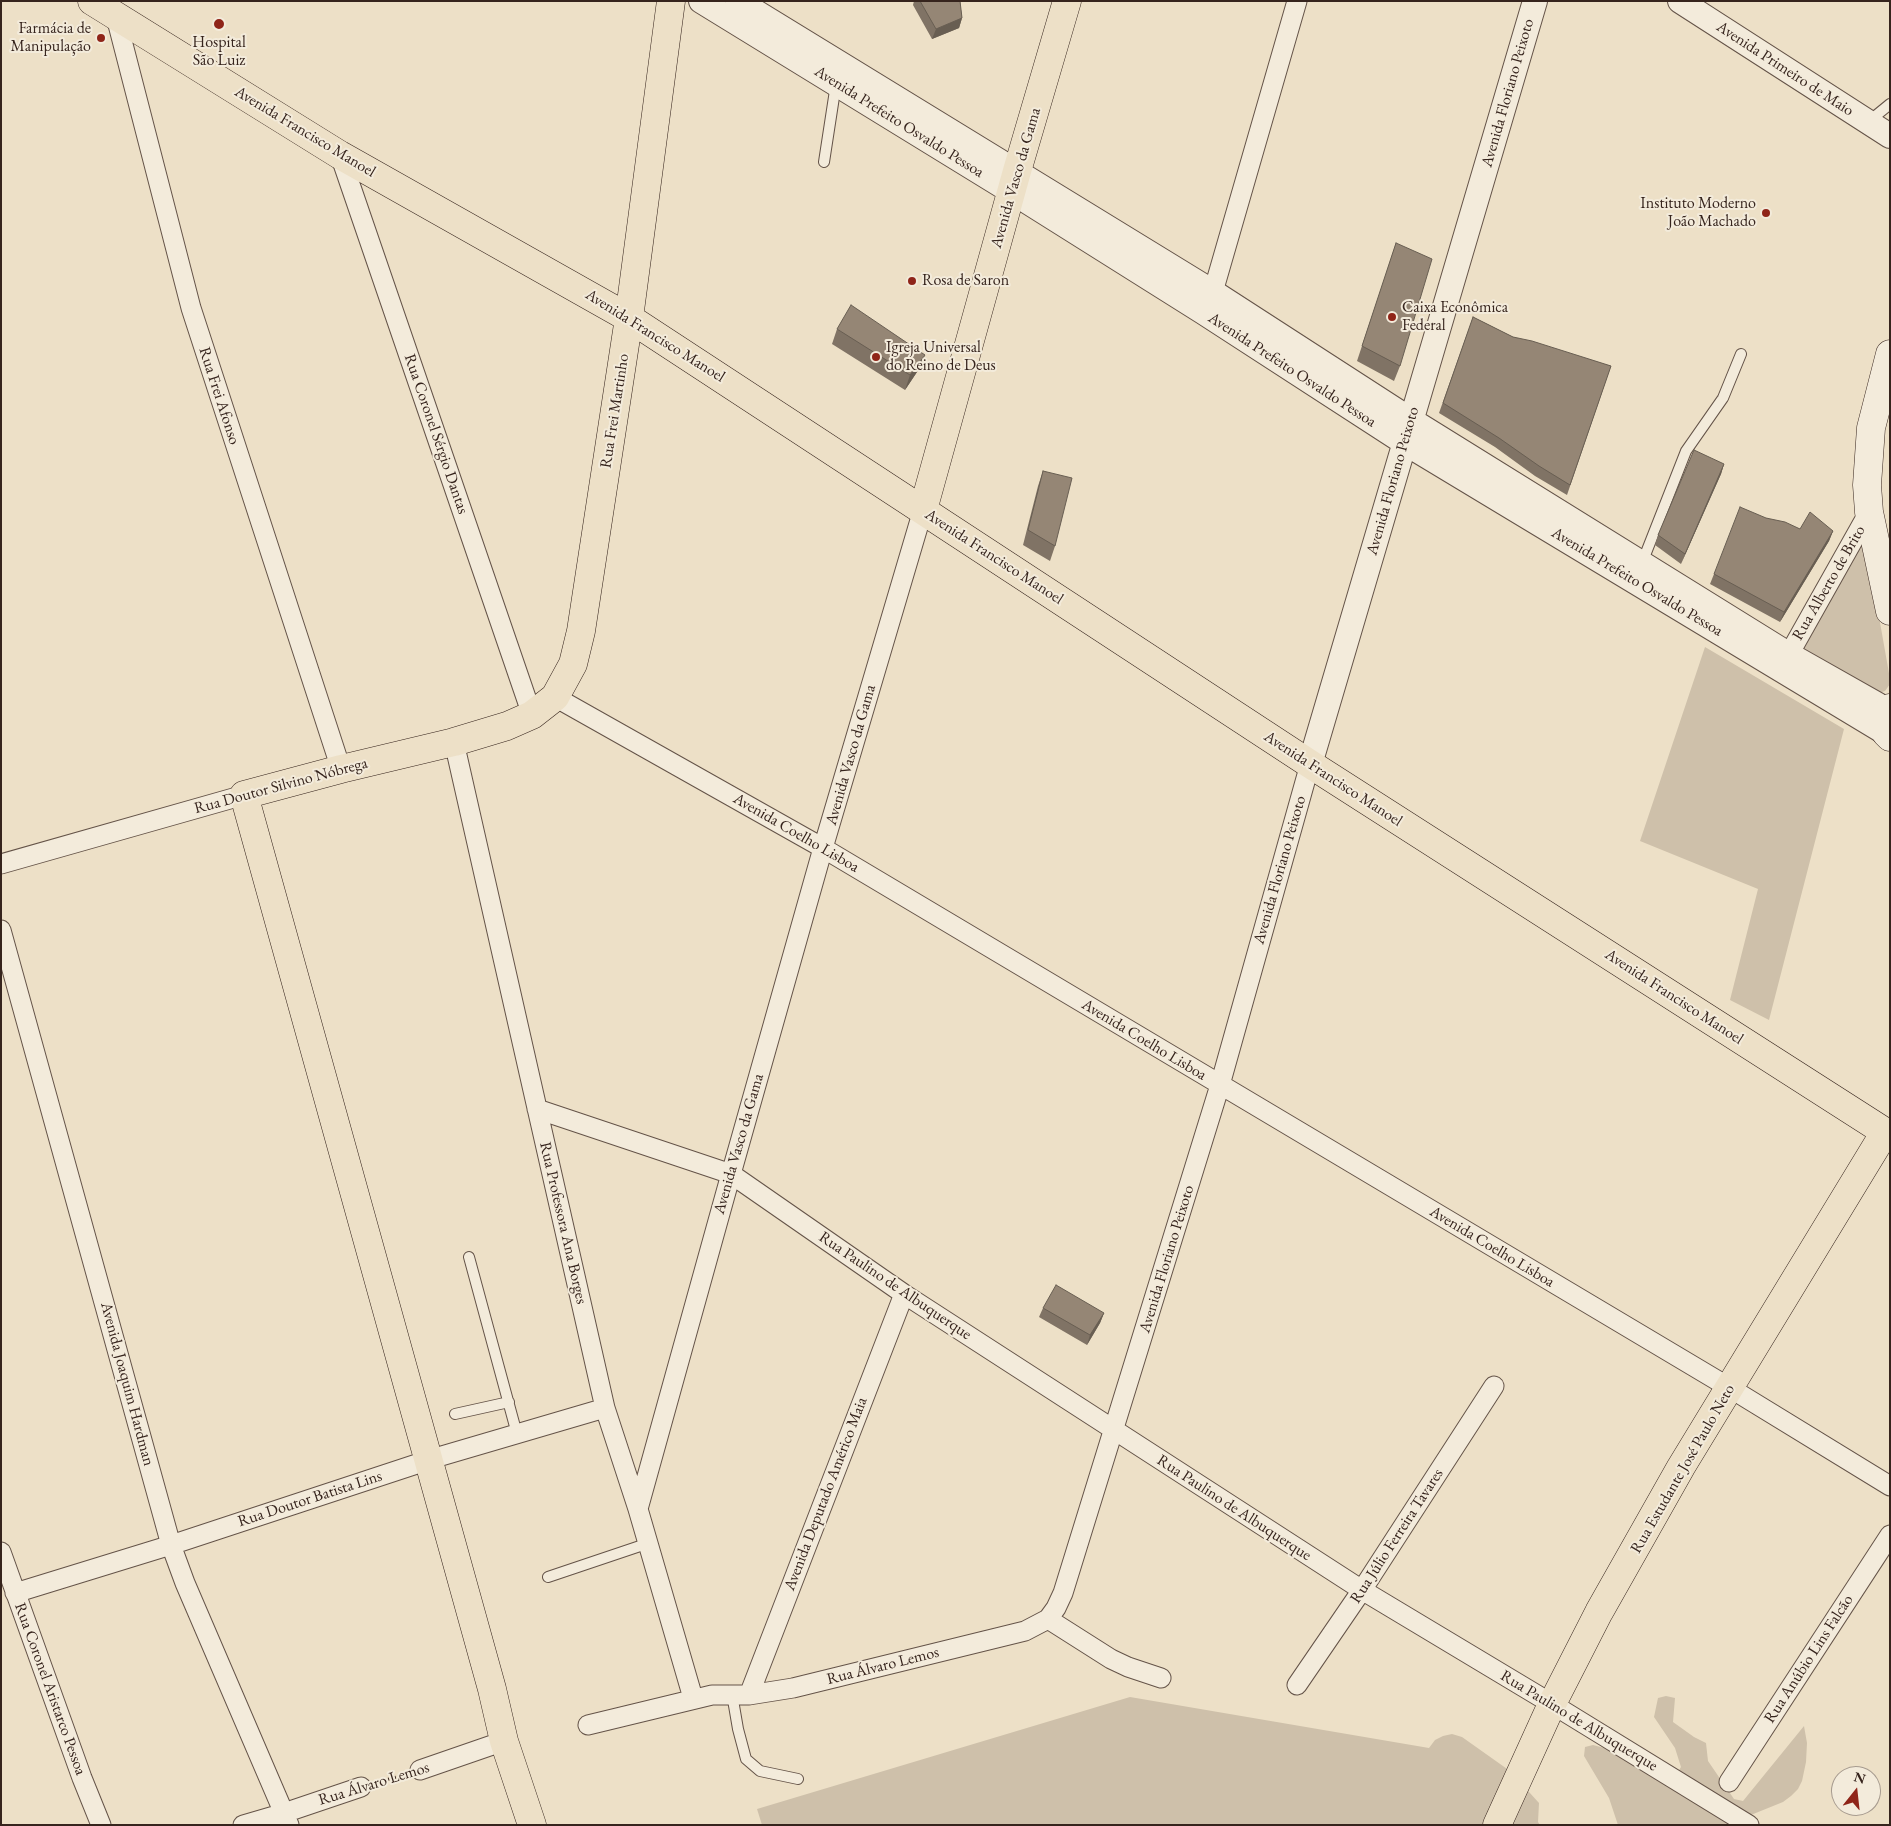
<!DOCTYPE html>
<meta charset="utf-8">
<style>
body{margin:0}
#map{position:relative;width:1891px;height:1826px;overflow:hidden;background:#ede0c7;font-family:"EB Garamond",serif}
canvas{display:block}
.frame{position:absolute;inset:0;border:2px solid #36241d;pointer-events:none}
.north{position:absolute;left:1831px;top:1766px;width:50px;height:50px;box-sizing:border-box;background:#f3ebdb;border:1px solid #a79b8f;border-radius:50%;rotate:16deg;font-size:14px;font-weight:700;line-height:20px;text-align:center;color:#36241d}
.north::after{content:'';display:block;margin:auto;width:18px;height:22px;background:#8f2418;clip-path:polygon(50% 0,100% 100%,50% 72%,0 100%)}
</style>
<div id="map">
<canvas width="1891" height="1826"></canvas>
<div class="frame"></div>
<div class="north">N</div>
</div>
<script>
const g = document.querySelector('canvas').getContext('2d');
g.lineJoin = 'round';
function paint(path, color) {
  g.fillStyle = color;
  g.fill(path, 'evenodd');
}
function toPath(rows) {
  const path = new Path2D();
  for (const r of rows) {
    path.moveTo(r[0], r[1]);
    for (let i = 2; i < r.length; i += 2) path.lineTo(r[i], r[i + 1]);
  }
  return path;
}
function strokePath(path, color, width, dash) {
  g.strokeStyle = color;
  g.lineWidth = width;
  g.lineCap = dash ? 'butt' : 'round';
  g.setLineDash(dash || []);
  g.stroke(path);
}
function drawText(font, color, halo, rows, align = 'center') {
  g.font = font + ' "EB Garamond",serif';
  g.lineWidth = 4;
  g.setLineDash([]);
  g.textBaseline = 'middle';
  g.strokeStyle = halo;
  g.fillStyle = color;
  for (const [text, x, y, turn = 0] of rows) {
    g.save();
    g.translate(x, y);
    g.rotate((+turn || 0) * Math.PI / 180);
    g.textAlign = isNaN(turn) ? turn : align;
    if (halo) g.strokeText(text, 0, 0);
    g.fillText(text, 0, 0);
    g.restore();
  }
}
paint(toPath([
 [1859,544,1867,549,1890,679,1890,684,1885,691,1879,693,1800,650],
 [1705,647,1844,729,1769,1020,1730,1000,1758,889,1640,841],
 [1666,1696,1675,1698,1673,1722,1694,1737,1706,1743,1708,1761,1734,1799,1743,1801,1804,1726,1807,1743,1806,1762,1802,1781,1798,1789,1791,1796,1783,1802,1736,1821,1731,1825,1618,1825,1609,1798,1584,1756,1585,1747,1593,1745,1619,1752,1676,1775,1681,1767,1675,1748,1654,1717,1658,1698],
 [1130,1697,1429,1748,1435,1740,1443,1736,1452,1734,1462,1737,1510,1771,1539,1803,1538,1822,1540,1825,762,1825,757,1809]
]), '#cec0aa');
const service = toPath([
 [1868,122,1890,104],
 [824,162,836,84],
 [1642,563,1686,451,1723,398,1741,354],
 [469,1257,517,1434],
 [455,1414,509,1402],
 [548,1577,649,1543],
 [732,1694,738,1729,746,1759,760,1771,798,1779]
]);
const minor = toPath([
 [116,17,191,308,341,769],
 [340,155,532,715],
 [1207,304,1213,292,1297,1],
 [1783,665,1869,512],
 [555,697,823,848,1730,1388,1890,1486],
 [454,742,605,1408,638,1509,693,1698],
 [1,864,244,795],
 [1,930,171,1545,185,1583,289,1825],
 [537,1109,731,1174,904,1294,1362,1590,1552,1704,1749,1825],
 [638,1509,731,1174,823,848,923,510],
 [1,1552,82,1778,101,1825],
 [15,1593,171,1545,438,1457,605,1408],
 [1048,1619,1111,1659,1128,1667,1161,1678],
 [1297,1685,1362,1590,1494,1386],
 [749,1695,904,1294],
 [588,1725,712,1695,749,1695,793,1688,1025,1631,1048,1619,1056,1608,1063,1593,1220,1085,1310,764],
 [420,1770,504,1741],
 [1729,1782,1890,1535],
 [243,1825,284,1813,361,1787]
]);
const tertiary = toPath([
 [701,1,1012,192,1203,312,1405,443,1886,733],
 [738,1,1213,292,1411,420,1788,654,1887,710],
 [1680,1,1890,136],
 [1310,764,1535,1]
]);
const secondary = toPath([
 [1890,354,1871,428,1867,485,1869,512,1890,611],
 [1890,708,1885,714,1883,724,1886,733,1890,737]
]);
const primary = toPath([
 [92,1,340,155,629,318,1310,764,1885,1132,1681,1467,1599,1612,1552,1704,1497,1825],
 [923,510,1017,171,1067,1],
 [532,1825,504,1741,492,1689,244,795,341,769,454,742,507,726,532,715,555,697,573,664,581,631,629,318,671,1]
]);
strokePath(service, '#645348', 12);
strokePath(minor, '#645348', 21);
strokePath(tertiary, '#645348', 26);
strokePath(secondary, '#36241d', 29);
strokePath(primary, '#36241d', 29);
strokePath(toPath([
 [378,1782,404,1775]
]), '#36241d', 3, [1, 2.5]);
strokePath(service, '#f3ebdb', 10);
strokePath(minor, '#f3ebdb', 19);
strokePath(tertiary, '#f3ebdb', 24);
strokePath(secondary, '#f3ebdb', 28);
strokePath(primary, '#ede0c7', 28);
paint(toPath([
 [914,1,960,1,962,18,959,28,932,39,913,5],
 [1396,243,1400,366,1394,381,1357,361],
 [1473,317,1513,337,1611,366,1567,495,1535,476,1495,447,1439,413],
 [837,329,919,369,905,390,832,344],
 [1724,464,1721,474,1681,564,1655,545,1658,535],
 [1043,471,1055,546,1050,561,1023,545,1038,486],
 [1766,518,1800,529,1833,531,1829,541,1780,622,1710,584,1714,574],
 [1043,1308,1104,1313,1100,1323,1087,1345,1039,1317]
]), '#807365');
paint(toPath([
 [962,18,959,28,932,39,936,29],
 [925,355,919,369,905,390,910,375],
 [1724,464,1721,474,1681,564,1685,554],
 [1833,531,1829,541,1780,622,1784,612],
 [1104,1313,1100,1323,1087,1345,1090,1335]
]), '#685e52');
const building = toPath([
 [920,1,960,1,962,18,936,29,920,1],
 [1396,243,1432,259,1400,366,1362,346,1396,243],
 [851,305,925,355,910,375,837,329,851,305],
 [1473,317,1513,337,1532,341,1611,366,1570,485,1539,466,1499,438,1443,403,1473,317],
 [1694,450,1724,464,1685,554,1658,535,1694,450],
 [1043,471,1072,478,1055,546,1028,530,1043,471],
 [1740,507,1766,518,1785,522,1800,529,1810,512,1833,531,1784,612,1714,574,1740,507],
 [1056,1285,1104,1313,1090,1335,1043,1308,1056,1285]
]);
paint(building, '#958675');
strokePath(building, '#685e52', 1);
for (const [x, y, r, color] of [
 [219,24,6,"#8f2418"],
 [101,38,5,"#8f2418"],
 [1766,213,5,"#8f2418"],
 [912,281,5,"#8f2418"],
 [1392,317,5,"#8f2418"],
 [876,357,5,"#8f2418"]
]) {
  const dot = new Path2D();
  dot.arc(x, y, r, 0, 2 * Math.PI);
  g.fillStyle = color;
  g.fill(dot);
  strokePath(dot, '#f3ebdb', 2);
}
drawText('16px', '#36241d', '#f3ebdb', [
 ["Farmácia de",91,29,"right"],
 ["Manipulação",91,47,"right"],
 ["Hospital",219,43,"center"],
 ["São Luiz",219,61,"center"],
 ["Instituto Moderno",1756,204,"right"],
 ["João Machado",1756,222,"right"],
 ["Rosa de Saron",922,281],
 ["Caixa Econômica",1402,308],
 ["Federal",1402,326],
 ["Igreja Universal",886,348],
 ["do Reino de Deus",886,366]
], 'left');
drawText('16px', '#36241d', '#f3ebdb', [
 ["Avenida Primeiro de Maio",1785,69,33],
 ["Avenida Floriano Peixoto",1508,93,-74],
 ["Avenida Prefeito Osvaldo Pessoa",899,122,32],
 ["Avenida Francisco Manoel",305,132,31],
 ["Avenida Vasco da Gama",1016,178,-74],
 ["Avenida Francisco Manoel",655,336,32],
 ["Avenida Prefeito Osvaldo Pessoa",1292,370,33],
 ["Rua Frei Afonso",219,396,72],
 ["Rua Frei Martinho",615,411,-81],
 ["Rua Coronel Sérgio Dantas",436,434,71],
 ["Avenida Floriano Peixoto",1393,481,-74],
 ["Avenida Francisco Manoel",994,557,33],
 ["Avenida Prefeito Osvaldo Pessoa",1637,582,31],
 ["Rua Alberto de Brito",1829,583,-60],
 ["Avenida Vasco da Gama",851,755,-74],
 ["Avenida Francisco Manoel",1333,779,33],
 ["Rua Doutor Silvino Nóbrega",281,786,-15],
 ["Avenida Coelho Lisboa",796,833,30],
 ["Avenida Floriano Peixoto",1280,870,-74],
 ["Avenida Francisco Manoel",1674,997,33],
 ["Avenida Coelho Lisboa",1144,1040,31],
 ["Avenida Vasco da Gama",739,1144,-74],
 ["Rua Professora Ana Borges",563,1223,77],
 ["Avenida Coelho Lisboa",1492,1247,31],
 ["Avenida Floriano Peixoto",1167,1259,-73],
 ["Rua Paulino de Albuquerque",895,1286,34],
 ["Avenida Joaquim Hardman",127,1384,75],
 ["Rua Estudante José Paulo Neto",1683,1469,-60],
 ["Avenida Deputado Américo Maia",826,1494,-69],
 ["Rua Doutor Batista Lins",310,1499,-18],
 ["Rua Paulino de Albuquerque",1234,1508,33],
 ["Rua Júlio Ferreira Tavares",1397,1536,-57],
 ["Rua Anúbio Lins Falcão",1809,1659,-57],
 ["Rua Álvaro Lemos",883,1666,-14],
 ["Rua Coronel Aristarco Pessoa",50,1689,70],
 ["Rua Paulino de Albuquerque",1579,1721,31],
 ["Rua Álvaro Lemos",374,1784,-17]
]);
</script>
